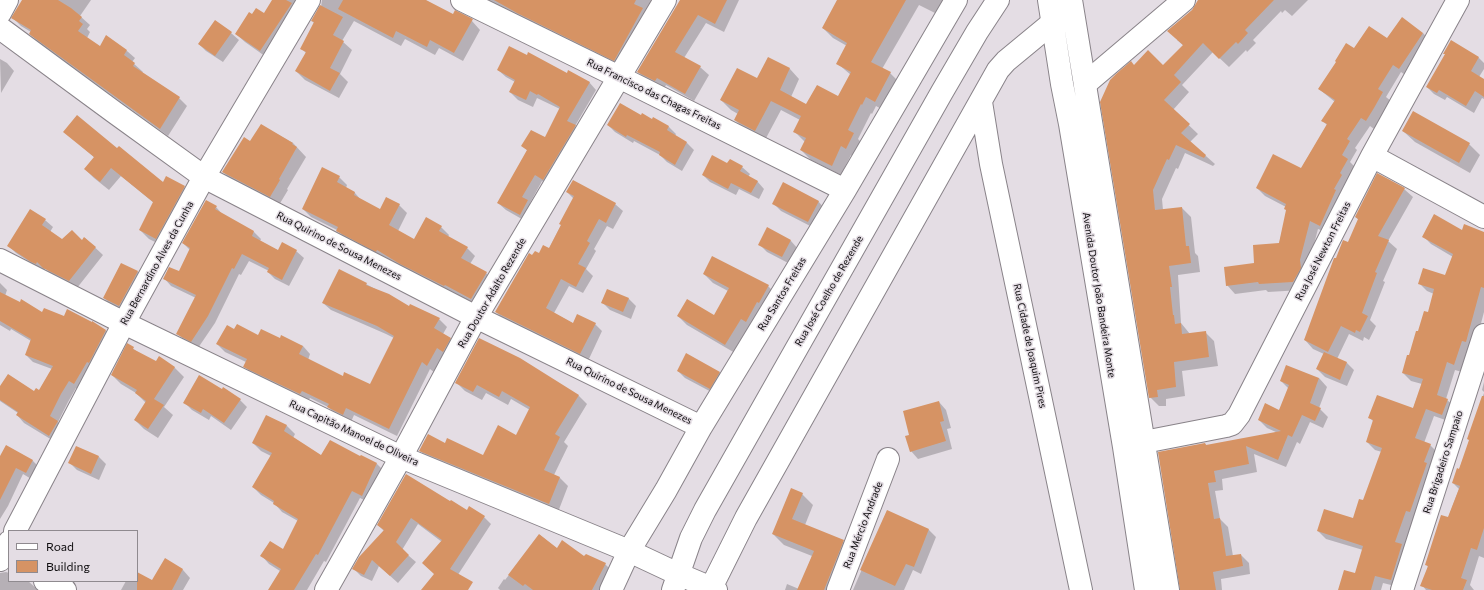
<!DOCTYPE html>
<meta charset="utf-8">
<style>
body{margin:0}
#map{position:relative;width:1484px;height:590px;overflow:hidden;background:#e4dde4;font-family:Commissioner,sans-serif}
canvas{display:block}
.legend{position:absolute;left:8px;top:530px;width:130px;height:52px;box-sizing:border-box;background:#e4dde4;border:1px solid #8f8a8f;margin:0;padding:5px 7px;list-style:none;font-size:12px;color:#0f0d0f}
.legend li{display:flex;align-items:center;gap:8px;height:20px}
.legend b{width:20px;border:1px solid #8f8a8f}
</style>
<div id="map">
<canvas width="1484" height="590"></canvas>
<ul class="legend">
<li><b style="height:5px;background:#fff"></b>Road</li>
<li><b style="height:11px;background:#d69364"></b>Building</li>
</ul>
</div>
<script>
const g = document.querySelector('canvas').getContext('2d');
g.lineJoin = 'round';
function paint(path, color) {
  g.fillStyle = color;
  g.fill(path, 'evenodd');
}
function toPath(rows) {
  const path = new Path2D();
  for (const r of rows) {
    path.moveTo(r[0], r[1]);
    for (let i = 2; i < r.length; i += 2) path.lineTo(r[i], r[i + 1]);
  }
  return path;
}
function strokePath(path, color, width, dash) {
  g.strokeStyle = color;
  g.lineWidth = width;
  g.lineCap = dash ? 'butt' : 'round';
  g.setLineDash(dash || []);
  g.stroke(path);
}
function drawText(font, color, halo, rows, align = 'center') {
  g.font = font + ' Commissioner,sans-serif';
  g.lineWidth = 3;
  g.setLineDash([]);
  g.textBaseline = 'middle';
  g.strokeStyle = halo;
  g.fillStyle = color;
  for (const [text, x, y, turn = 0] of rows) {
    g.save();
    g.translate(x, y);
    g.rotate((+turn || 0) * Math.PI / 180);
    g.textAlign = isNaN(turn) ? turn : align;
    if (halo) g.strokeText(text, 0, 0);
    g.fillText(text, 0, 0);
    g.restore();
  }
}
paint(toPath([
 [23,0,91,0,80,16,90,25,87,29,90,32,87,38,100,47,107,37,127,51,135,58,132,62,143,72,142,73,179,98,187,106,168,136,38,42,30,34,31,32,21,26,13,18],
 [273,0,308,0,269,59,245,42,236,34,265,15],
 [322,0,425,0,453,15,455,12,472,21,480,30,463,61,439,48,435,55,405,39,401,46,354,21,342,41,352,50,340,74,348,82,339,98,305,80,296,71,306,53,302,49,314,23,312,21,321,7],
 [484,0,658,0,622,67,525,20,502,7,501,8],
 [687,0,739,0,724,32,706,23,684,58,700,67,709,75,694,101,666,85,664,89,646,80,638,72],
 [839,0,946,0,945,18,919,5,882,69,890,73,900,83,885,111,876,106,872,114,871,113,858,139,863,144,856,158,851,155,841,175,811,160,801,150,805,142,794,131,800,120,781,110,765,140,745,130,735,120,738,114,731,110,721,100,758,80,768,58,790,69,799,79,791,97,807,105,838,97,851,75,838,64,847,46,833,38,823,28],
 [1201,0,1308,0,1292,16,1285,10,1282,13,1281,11,1253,40,1256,43,1247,52,1246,50,1229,67,1213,52,1182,85,1189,92,1173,110,1198,134,1190,142,1215,164,1213,166,1185,153,1178,169,1176,168,1162,199,1163,210,1182,208,1191,217,1195,253,1198,256,1200,272,1178,275,1181,323,1190,334,1205,332,1214,341,1218,366,1182,371,1185,396,1166,399,1166,406,1159,406,1150,397,1134,66,1163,67,1184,46,1177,40,1193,10],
 [231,33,239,40,223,62,206,51,199,44],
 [1423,33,1431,42,1408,77,1401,72,1386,97,1391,101,1382,116,1374,129,1370,126,1355,148,1357,150,1350,162,1356,168,1328,233,1318,229,1302,290,1268,292,1266,290,1235,294,1227,285,1279,244,1287,211,1286,207,1265,196,1257,188,1301,169,1327,125,1323,121,1335,102,1319,89,1355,49,1387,40],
 [1451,42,1479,58,1484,63,1484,69,1479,77,1484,80,1484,99,1482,98,1474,113,1447,97,1445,100,1434,94,1427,87,1446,55],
 [0,59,7,63,14,71,1,93],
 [498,70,567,74,589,82,596,90,575,126,582,133,551,186,542,181,530,203,535,208,527,222,506,210,498,203,528,151,522,146,545,139,560,109,537,98,533,107,518,100,510,92,515,82,506,77],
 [641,116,652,120,653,119,669,127,676,134,675,136,687,143,694,150,682,171,667,162,660,155,634,141,633,143,615,132,608,125],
 [261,125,293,143,306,157,287,189,288,190,279,205,232,181,223,172,251,143],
 [1403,131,1469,144,1480,155,1470,173,1415,142],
 [65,132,117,150,164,183,184,187,193,195,165,247,149,239,140,230,154,203,121,176,109,190,94,178,85,169,95,158],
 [728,164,742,167,750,174,748,177,757,181,764,189,759,199,739,189,736,195,710,182,703,175],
 [339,177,347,185,346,188,355,193,361,200,380,211,399,205,407,213,398,231,414,240,441,227,449,235,448,237,467,248,475,256,470,264,486,273,494,281,479,307,453,292,452,294,409,272,385,257,384,259,345,238,337,230,311,217,303,209],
 [1404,189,1413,197,1388,241,1397,249,1383,281,1385,282,1370,320,1376,326,1369,340,1364,337,1363,341,1349,334,1337,359,1347,363,1354,370,1347,386,1325,377,1317,369,1324,354,1313,349,1305,340,1337,259,1348,243,1359,220,1356,217],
 [567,192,615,204,623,211,613,229,607,226,594,249,596,251,586,269,593,276,583,293,569,286,554,313,574,324,595,324,602,331,588,361,503,319,496,312,533,256,549,249,574,199],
 [206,201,216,207,223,215,254,232,261,239,260,241,279,251,296,251,304,258,289,286,275,279,268,272,269,271,249,261,241,275,239,274,215,323,198,348,185,341,178,334,196,298,171,286,164,278,179,273,190,250,183,243],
 [818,201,825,209,816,229,781,211,773,203],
 [45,220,53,227,50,232,62,241,82,241,85,238,103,255,77,288,52,275,45,268,44,271,40,269,16,253,9,246],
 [768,229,791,241,798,249,790,264,767,252,759,244],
 [1463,231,1484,233,1484,312,1474,350,1462,372,1455,370,1446,399,1456,408,1451,422,1434,416,1424,443,1430,445,1438,453,1404,548,1409,553,1399,587,1383,583,1381,590,1342,590,1356,575,1363,550,1326,539,1318,531,1353,519,1364,501,1382,452,1375,450,1367,442,1374,422,1370,418,1413,409,1422,384,1411,381,1403,373,1419,333,1429,314,1434,294,1427,291,1419,283,1446,277,1453,257,1431,244,1423,236],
 [121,264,138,272,145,279,126,313,112,306,104,298],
 [339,270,410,307,439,319,447,327,443,334,450,338,458,346,435,373,430,369,397,436,354,415,351,422,336,415,328,407,310,398,308,401,252,374,244,366,246,362,225,352,217,344,235,330,259,336,281,339,303,346,310,354,308,360,343,377,370,386,394,338,386,334,331,310,323,303],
 [704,274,768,286,777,295,735,353,687,325,678,316,714,317,728,291,713,283],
 [0,283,7,290,5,296,42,313,92,322,106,331,113,338,82,391,76,388,68,402,58,422,65,429,57,443,24,423,17,415,18,413,0,401,0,388,34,392,39,391,52,369,33,362,26,355,31,341,11,329,10,331,0,325],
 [608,290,629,299,636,306,631,319,610,310,603,303],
 [128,345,139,353,156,363,174,367,184,377,164,407,173,415,158,438,144,429,135,420,146,403,136,393,121,384,112,375],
 [519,359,579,396,587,404,564,442,568,446,554,475,560,478,568,486,558,512,429,459,420,451,446,444,483,456,517,436,530,410,511,399,508,405,486,393,482,400,465,391,456,382],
 [678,371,719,372,727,380,717,395,685,378],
 [1319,378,1327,387,1319,408,1328,417,1323,428,1310,422,1300,444,1297,442,1286,467,1254,454,1257,472,1222,479,1223,490,1215,491,1220,519,1228,527,1233,556,1241,555,1249,563,1250,574,1221,579,1222,590,1181,590,1205,444,1208,446,1278,433,1267,428,1259,420,1279,411,1289,389,1281,381],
 [1484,382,1484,392,1482,390],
 [1484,393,1484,558,1479,556,1470,585,1474,590,1426,590,1422,585,1428,567,1426,564,1448,518,1459,489,1453,483,1459,470,1470,440,1468,439],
 [240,400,247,407,231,430,211,416,209,420,192,410,185,403],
 [939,402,946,410,951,428,947,429,952,449,918,459,911,451,910,436],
 [267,416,287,426,295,434,293,438,322,457,361,457,377,464,385,472,370,503,360,498,326,562,324,561,307,590,271,590,280,571,269,564,262,556,283,550,298,521,282,512,274,503,261,495,253,487,271,456,261,451,253,443],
 [6,446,33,461,40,468,33,480,23,474,8,506,0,519,0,458],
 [77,447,99,457,106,464,99,480,77,470,70,463],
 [406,476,467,512,484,517,491,524,450,587,442,542,418,524,402,550,416,562,398,583,379,566,372,581,361,576,354,569,384,531,378,525],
 [802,494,813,505,805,525,843,541,854,552,839,590,785,590,787,584,799,589,812,556,784,545,773,534],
 [887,511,929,530,936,537,921,574,913,570,904,590,853,590],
 [540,535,557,549,605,564,612,571,603,590,500,590,498,588,504,579,505,580],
 [165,560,183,570,190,578,183,590,121,590,126,581,137,581,137,573,153,581],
 [6,572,9,573,9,581,28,581,38,590,0,590,0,573]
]), '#0003');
paint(toPath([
 [22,0,58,0,71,8,82,17,79,21,83,24,78,31,100,46,106,35,127,50,124,55,135,63,133,66,180,97,160,129,29,34,31,30,11,18],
 [272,0,286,0,292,3,260,51,235,34,249,12,252,14,256,8,264,13],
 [343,0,426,0,453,14,455,10,473,19,454,53,430,40,427,47,396,31,393,38,338,9],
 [494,0,636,0,634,4,643,8,614,61,517,13],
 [680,0,727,0,715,24,698,15,675,52,701,66,685,94,657,78,655,81,637,72],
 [837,0,906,0,871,62,891,72,875,102,866,97,862,105,861,104,848,130,854,133,846,149,841,146,832,166,800,150,806,138,793,132,801,116,771,101,755,131,734,120,739,110,720,100,737,68,757,78,768,57,790,68,780,90,806,104,817,85,838,96,851,72,836,64,847,43,822,28],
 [1198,0,1274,0,1245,30,1248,33,1238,44,1236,42,1219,59,1203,43,1174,75,1181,82,1164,100,1190,124,1181,133,1206,155,1204,158,1176,145,1169,160,1167,159,1153,190,1155,210,1182,207,1186,246,1189,246,1191,263,1169,266,1172,287,1170,287,1173,315,1174,315,1175,324,1181,323,1182,334,1206,331,1209,357,1174,362,1176,387,1157,390,1158,397,1149,398,1100,102,1110,80,1116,74,1131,61,1134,65,1148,50,1163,65,1183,45,1167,31,1192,10],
 [320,5,343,17,333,35,344,41,330,68,340,73,330,91,295,71,306,52,300,49,314,22,311,21],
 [1402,17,1423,33,1399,69,1393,65,1378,89,1383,92,1374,108,1366,121,1361,118,1347,139,1350,141,1342,155,1348,159,1340,173,1342,175,1334,189,1336,190,1320,226,1310,221,1300,260,1301,268,1293,282,1259,284,1258,282,1226,286,1224,267,1254,263,1253,245,1279,243,1286,210,1284,209,1286,204,1256,188,1273,154,1301,168,1327,124,1321,121,1335,100,1318,89,1336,62,1335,61,1346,43,1354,48,1369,26,1387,38],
 [215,20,232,32,215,56,198,44],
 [1451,40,1479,57,1471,71,1484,79,1484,97,1475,91,1466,106,1439,90,1437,93,1426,87,1445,54,1443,54],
 [509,46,527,55,528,52,567,73,568,70,590,82,567,121,576,125,543,180,535,175,522,197,528,200,520,215,497,203,527,150,521,146,531,130,545,137,560,107,538,94,537,95,530,91,526,100,509,92,515,80,497,70],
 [620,103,641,115,642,113,652,119,653,117,669,126,667,130,687,142,675,165,659,155,660,152,627,135,626,137,607,125],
 [1413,111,1470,143,1459,163,1402,131],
 [77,115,117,148,119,146,163,182,166,176,185,186,156,239,139,230,153,202,111,168,100,182,84,169,94,157,63,132],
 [261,124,293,143,292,144,297,147,279,179,280,180,270,197,222,172,244,137,250,141],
 [712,155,727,163,730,159,743,166,740,171,758,181,751,193,731,183,728,189,702,175],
 [322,167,340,176,337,182,355,192,354,195,380,209,386,197,400,204,389,225,414,239,426,217,442,226,439,231,468,247,461,258,487,272,471,299,445,285,444,286,400,264,377,250,376,252,336,231,338,227,302,209],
 [1377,173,1405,188,1378,236,1389,240,1375,272,1377,273,1362,313,1368,316,1360,332,1356,330,1355,333,1341,326,1328,352,1304,340,1334,258,1336,258,1343,240,1348,242,1358,219,1355,217],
 [573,180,616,203,606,223,599,219,587,241,590,243,578,264,586,268,576,287,561,279,546,308,573,323,577,314,596,323,580,354,495,312,529,253,532,255,535,251,539,253,543,245,549,248,561,225,559,224,574,196,566,192],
 [783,182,819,201,808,222,772,204],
 [206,200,217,206,215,209,254,231,252,236,278,250,282,242,297,250,282,280,267,272,269,268,242,254,234,269,232,268,208,316,191,342,176,334,196,295,163,279,169,267,179,271,190,248,182,243],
 [30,209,46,219,42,225,62,239,72,230,82,240,84,237,96,247,69,281,43,268,37,262,36,264,31,262,7,246],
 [1434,214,1462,230,1464,224,1484,232,1484,288,1481,287,1466,342,1462,341,1454,365,1447,362,1437,395,1448,399,1442,415,1426,409,1415,438,1431,444,1424,462,1427,463,1410,512,1406,511,1395,542,1402,544,1391,580,1375,576,1371,590,1338,590,1344,570,1355,573,1363,546,1317,531,1324,509,1353,518,1359,499,1363,500,1382,448,1366,442,1373,420,1368,418,1377,395,1413,408,1423,379,1402,373,1407,355,1409,355,1416,331,1418,331,1424,311,1428,312,1434,289,1418,284,1423,268,1445,275,1453,254,1422,237],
 [767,227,791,240,782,257,758,245],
 [712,256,769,285,759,303,757,302,746,322,741,319,725,345,677,316,687,299,714,315,729,288,703,274],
 [121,263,138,271,119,306,103,298],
 [339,269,367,283,366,285,389,294,409,306,410,304,440,318,434,328,451,338,443,352,437,348,427,366,422,362,389,429,346,408,343,415,327,407,329,404,302,391,300,394,243,367,247,359,216,344,227,325,234,329,237,324,258,335,261,329,280,338,281,335,303,346,299,354,343,376,344,372,370,384,394,336,377,326,322,303],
 [607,289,629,298,623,312,601,303],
 [0,292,20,302,21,299,42,312,44,308,64,316,67,309,92,322,92,321,106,330,89,363,87,362,74,384,69,381,61,394,50,416,58,421,49,436,16,415,18,412,0,400,0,386,8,374,34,391,36,388,39,390,53,366,25,355,31,339,0,321],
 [479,338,520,358,579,395,555,434,560,437,544,470,560,477,549,504,419,451,428,434,445,443,447,438,483,455,498,425,516,435,530,407,502,391,499,397,477,385,473,392,455,383],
 [127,343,134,347,133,349,156,361,159,356,175,367,154,399,164,405,148,429,134,420,146,401,135,393,137,390,111,375],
 [1324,352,1347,362,1340,380,1316,369],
 [686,353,720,372,710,389,677,371],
 [1286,365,1319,378,1310,403,1321,408,1315,421,1302,415,1292,437,1288,435,1278,460,1246,446,1249,464,1214,471,1216,482,1208,483,1214,519,1220,518,1226,556,1241,554,1243,566,1213,572,1216,590,1180,590,1158,452,1205,443,1206,445,1281,431,1258,420,1265,403,1279,410,1289,385,1280,381],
 [199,375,222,389,223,387,241,399,224,423,203,409,201,413,183,403],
 [1482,396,1484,396,1484,528,1477,550,1471,548,1461,578,1467,580,1463,590,1432,590,1420,586,1428,566,1425,565,1441,515,1448,517,1460,486,1452,483,1457,468,1459,469,1469,440,1467,439],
 [939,401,944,421,940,422,946,441,910,452,905,436,909,435,903,411],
 [266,415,287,425,284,431,321,455,330,440,360,456,361,455,377,463,362,496,352,491,318,555,316,554,294,590,268,590,281,569,260,556,270,541,283,549,298,519,273,504,274,501,252,487,272,453,252,443],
 [6,445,33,460,26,473,16,468,0,500,0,456],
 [76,446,99,456,91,474,68,463],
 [406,474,450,501,451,500,467,510,469,506,485,516,450,569,473,582,468,590,421,590,434,574,422,563,442,540,411,518,396,542,409,555,390,576,372,560,364,575,352,569,359,557,384,530,377,525],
 [791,488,803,493,792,519,844,540,824,590,797,590,814,551,772,534],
 [887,510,929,529,914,567,906,564,895,586,860,570],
 [539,534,557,548,562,540,584,556,586,554,606,563,592,590,533,590,525,584,523,586,508,575],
 [165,558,183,569,172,590,137,590,137,572,152,580]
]), '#d69364');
const minor = toPath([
 [462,0,619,77,845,190],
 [0,13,7,0],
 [0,28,114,112,204,177,476,317,701,427],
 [1085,84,1184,0],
 [981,102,991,164,1081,590],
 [1372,156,1484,217],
 [0,260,124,323,401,457,629,551,678,574,716,590],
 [1144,442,1226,426,1232,424,1239,415,1372,156,1458,0],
 [15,531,124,323,204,177,309,0],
 [0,560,9,542],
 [45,581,65,590],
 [326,590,401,457,476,317,665,0],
 [611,590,629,551,666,490,701,427,845,190,956,0],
 [673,590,691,538,705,510,942,92,977,32,998,0],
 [710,590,746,518,998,70,1006,61,1052,23],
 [838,590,888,459],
 [1402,590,1484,335]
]);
const major = toPath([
 [1049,0,1062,84,1070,124,1124,447,1146,590],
 [1071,0,1168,590]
]);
strokePath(minor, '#898389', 24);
strokePath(major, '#898389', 24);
strokePath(minor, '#fff', 22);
strokePath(major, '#fff', 22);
drawText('10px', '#0f0d0f', '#e4dde4', [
 ["Rua Francisco das Chagas Freitas",654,94,26],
 ["Rua Quirino de Sousa Menezes",339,246,27],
 ["Rua José Newton Freitas",1323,251,-63],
 ["Rua Bernardino Alves da Cunha",157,263,-61],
 ["Rua José Coelho de Rezende",829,291,-60],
 ["Rua Doutor Adalto Rezende",492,293,-60],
 ["Rua Santos Freitas",782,294,-59],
 ["Avenida Doutor João Bandeira Monte",1099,295,81],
 ["Rua Cidade de Joaquim Pires",1030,346,78],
 ["Rua Quirino de Sousa Menezes",629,391,26],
 ["Rua Capitão Manoel de Oliveira",354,433,25],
 ["Rua Brigadeiro Sampaio",1443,462,-72],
 ["Rua Mércio Andrade",863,525,-69]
]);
</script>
